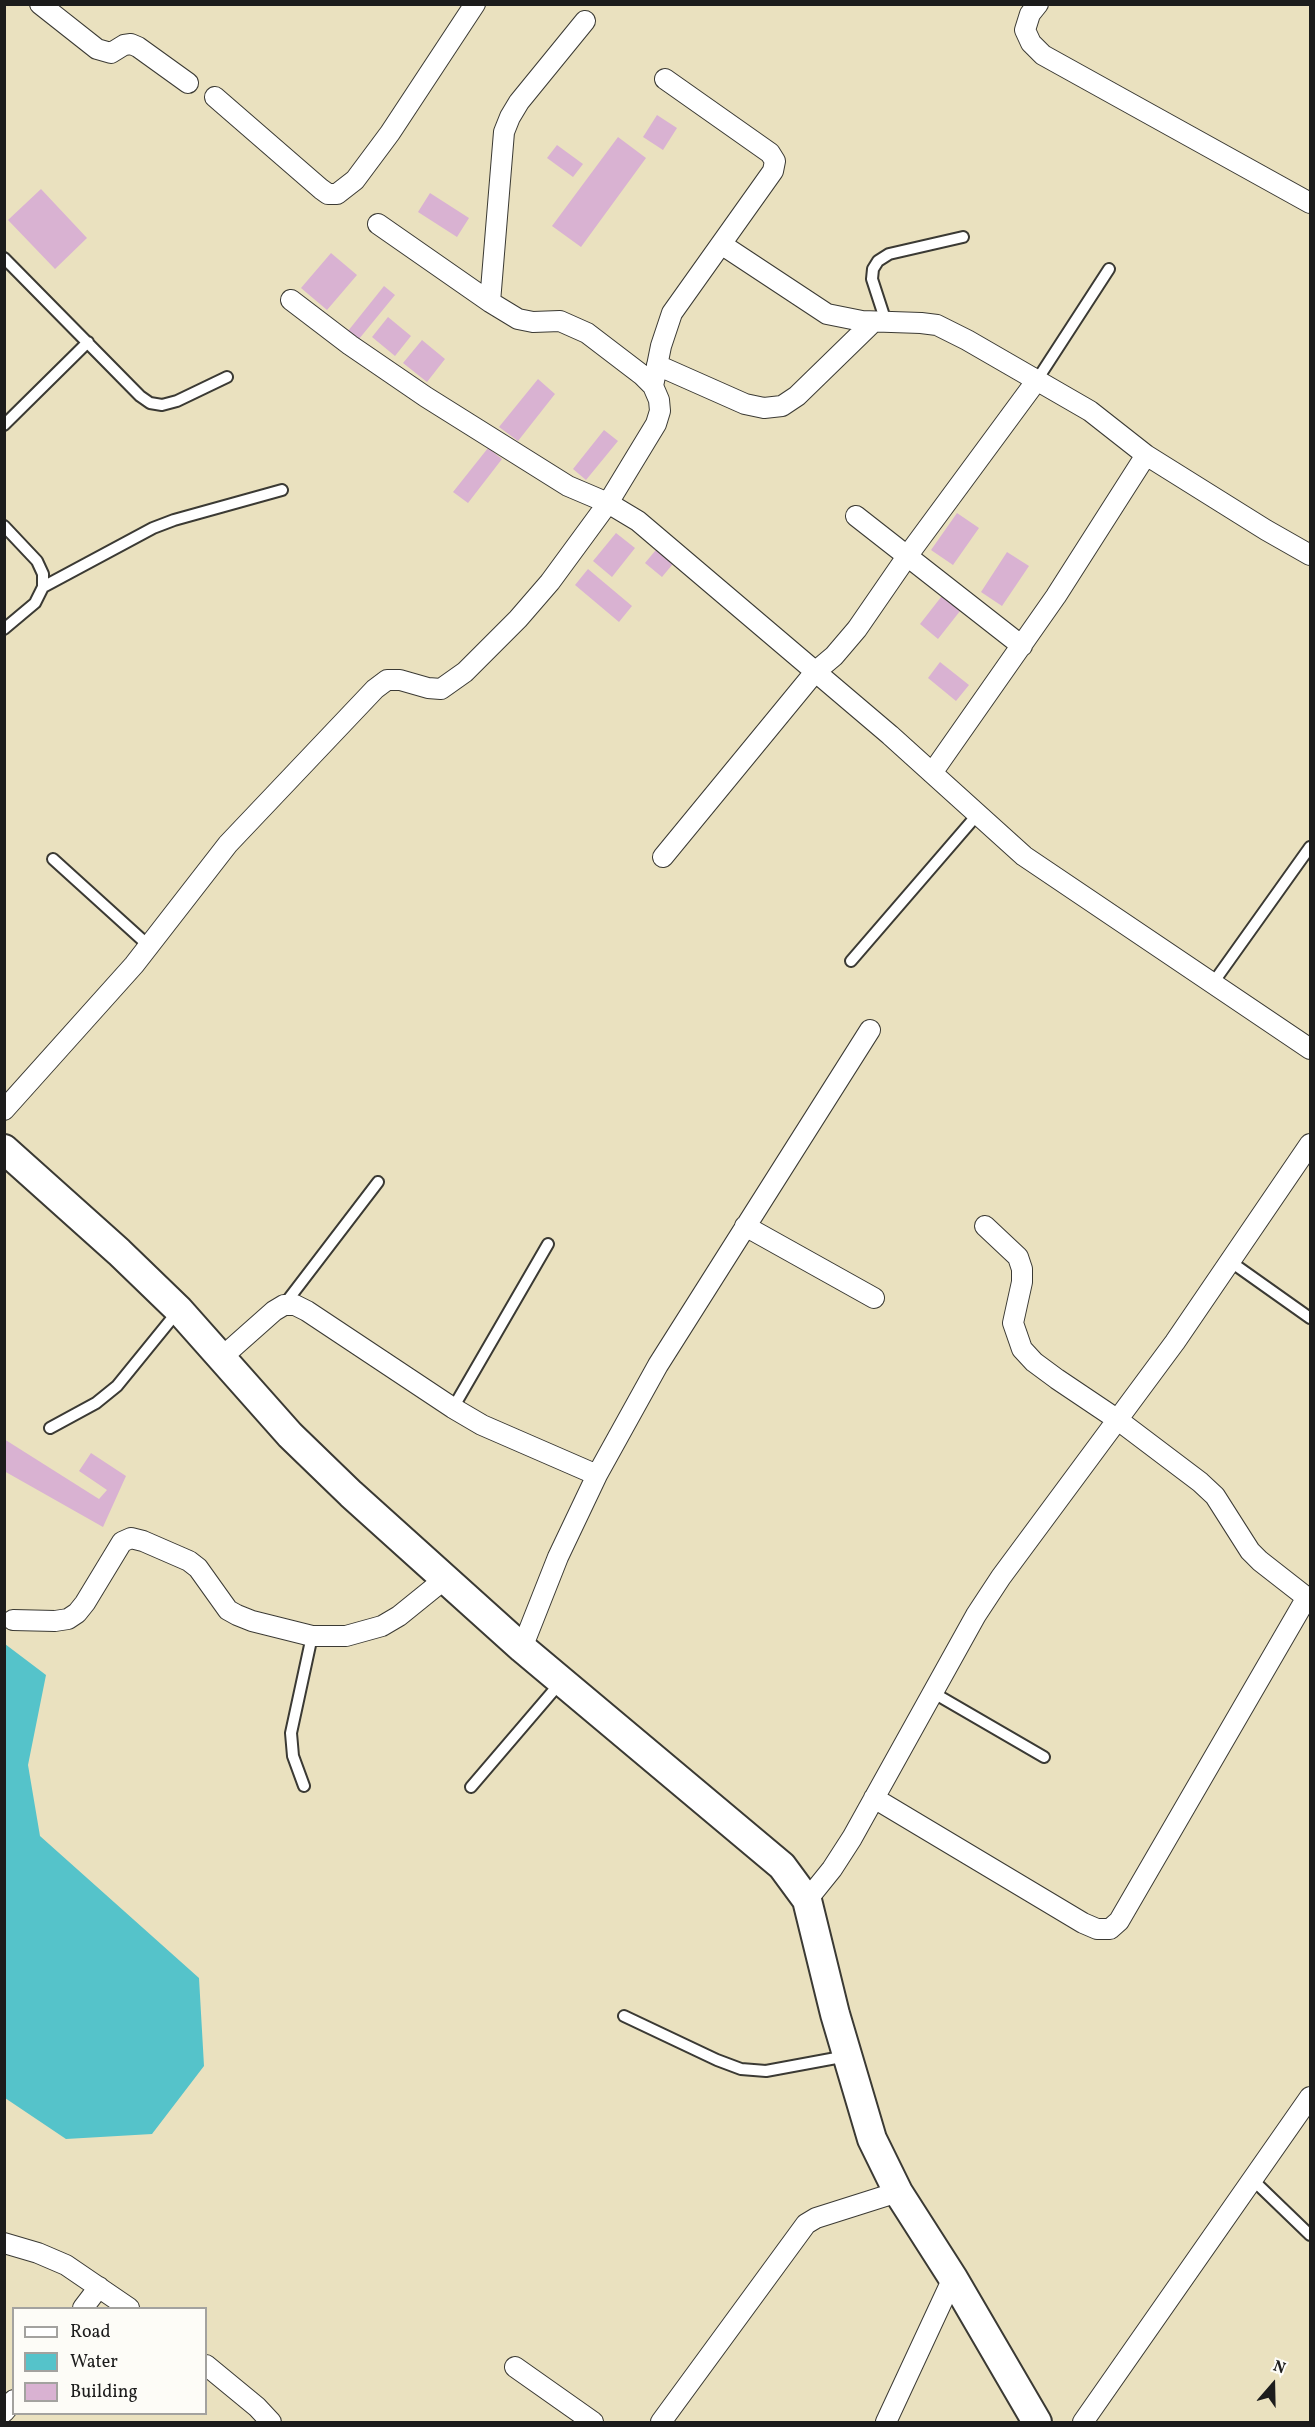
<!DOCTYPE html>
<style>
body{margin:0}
#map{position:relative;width:1315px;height:2427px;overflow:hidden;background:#eae1bf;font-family:Vollkorn,serif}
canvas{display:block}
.frame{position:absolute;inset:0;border:6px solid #1c1c1c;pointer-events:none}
.legend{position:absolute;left:12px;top:2307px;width:195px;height:108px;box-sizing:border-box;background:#fdfcf7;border:2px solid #a3a29f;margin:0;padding:8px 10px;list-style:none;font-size:18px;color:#1c1c1c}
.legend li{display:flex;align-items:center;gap:12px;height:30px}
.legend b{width:30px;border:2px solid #a3a29f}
.north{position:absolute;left:1243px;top:2355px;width:60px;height:60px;-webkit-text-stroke:4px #fdfcf7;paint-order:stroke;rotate:20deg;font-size:16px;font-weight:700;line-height:24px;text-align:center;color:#1c1c1c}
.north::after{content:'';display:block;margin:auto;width:21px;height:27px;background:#1c1c1c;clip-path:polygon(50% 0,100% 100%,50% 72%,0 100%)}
</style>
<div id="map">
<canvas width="1315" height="2427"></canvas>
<div class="frame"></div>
<ul class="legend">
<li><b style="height:8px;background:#fff"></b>Road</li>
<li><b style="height:16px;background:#55c3ca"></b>Water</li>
<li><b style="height:16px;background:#d9b2d2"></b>Building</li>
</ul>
<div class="north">N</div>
</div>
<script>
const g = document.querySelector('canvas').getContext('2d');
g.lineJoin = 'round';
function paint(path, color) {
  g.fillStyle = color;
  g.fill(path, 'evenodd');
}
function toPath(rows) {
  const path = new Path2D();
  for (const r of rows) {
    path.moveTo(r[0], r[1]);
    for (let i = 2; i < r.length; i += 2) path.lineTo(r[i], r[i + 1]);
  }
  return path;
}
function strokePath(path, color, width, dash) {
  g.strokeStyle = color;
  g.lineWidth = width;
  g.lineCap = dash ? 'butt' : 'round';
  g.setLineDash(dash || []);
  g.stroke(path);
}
paint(toPath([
 [5,1644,46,1675,28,1765,40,1836,199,1978,204,2066,152,2134,66,2139,5,2098]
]), '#55c3ca');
paint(toPath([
 [657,115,677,128,663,150,643,137],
 [618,137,646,158,581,247,552,226],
 [557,145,583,164,573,177,547,158],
 [41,189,87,238,55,269,8,220],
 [430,193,469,218,457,237,418,212],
 [331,253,357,275,327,310,301,288],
 [384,286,395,295,359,339,348,331],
 [388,317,411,336,395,356,372,337],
 [422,340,445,359,427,382,403,363],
 [538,379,555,394,518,441,499,427],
 [604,430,618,441,586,480,573,469],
 [488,448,502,459,468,503,453,492],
 [957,513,979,528,953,565,931,550],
 [616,533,635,548,612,577,593,561],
 [660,545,677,559,662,577,645,563],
 [1007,552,1029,566,1002,606,981,592],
 [588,569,632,606,619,622,575,585],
 [945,592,964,606,938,639,920,624],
 [940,662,969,685,956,701,928,678],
 [4,1439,99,1499,107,1490,79,1471,91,1453,126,1476,103,1527,4,1471]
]), '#d9b2d2');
const lane = toPath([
 [4,258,140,396,150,403,162,405,177,401,227,377],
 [886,322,872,279,873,269,878,261,889,254,963,237],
 [1037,380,1109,269],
 [4,425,88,342],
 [4,526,37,561,43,574,43,587,35,603,4,629],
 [43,587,153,528,174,520,282,490],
 [53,859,149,946],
 [851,961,977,815],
 [1213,983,1310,847],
 [1231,1262,1310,1318],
 [284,1305,378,1182],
 [453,1408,548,1244],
 [50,1428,96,1403,117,1386,178,1311],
 [932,1692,1044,1757],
 [304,1786,293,1756,291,1733,312,1636],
 [471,1787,560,1683],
 [624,2016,717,2060,741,2069,766,2071,847,2056],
 [1253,2180,1310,2235]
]);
const street = toPath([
 [40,4,97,49,111,53,124,45,131,44,138,47,188,83],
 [1038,4,1030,14,1025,30,1031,43,1043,55,1310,203],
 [215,97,321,189,328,194,337,194,355,180,390,133,475,4],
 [721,244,827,314,862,321,921,323,937,325,967,340,1090,411,1146,455,1266,530,1310,555],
 [291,300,350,345,426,397,568,486,608,503,638,521,890,735,1024,856,1310,1049],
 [490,302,504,132,510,117,519,102,585,21],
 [657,365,745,404,764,408,782,406,797,396,873,322],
 [653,386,661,346,672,313,773,171,775,161,770,153,665,79],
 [856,516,1022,646],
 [932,773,1056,596,1146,455],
 [663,857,815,672,834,656,857,629,908,555,1037,380],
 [4,1110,134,965,228,844,375,689,387,680,400,680,428,688,441,689,465,672,518,619,550,582,608,503,656,424,660,411,659,400,653,386,642,375,587,333,560,321,533,322,518,319,490,302,378,224],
 [745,1226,874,1298],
 [985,1226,1018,1257,1022,1269,1022,1282,1013,1323,1022,1349,1034,1362,1057,1379,1118,1420,1200,1482,1215,1496,1250,1551,1260,1561,1310,1600],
 [221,1358,274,1311,284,1305,295,1305,307,1311,453,1408,482,1425,597,1475],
 [13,1620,55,1621,68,1619,77,1613,85,1603,122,1542,131,1538,143,1541,189,1561,198,1568,228,1610,237,1615,252,1621,312,1636,346,1636,382,1626,399,1616,446,1578],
 [522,1648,558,1557,597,1475,658,1365,870,1030],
 [874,1798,1083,1923,1097,1929,1110,1929,1119,1921,1307,1597],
 [807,1900,832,1869,852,1838,976,1615,1001,1577,1175,1342,1310,1144],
 [4,2243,38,2253,66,2265,129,2308],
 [83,2308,99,2287],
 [206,2365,257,2407,271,2422],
 [515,2367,593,2422],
 [4,2412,14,2400],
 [661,2422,806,2224,816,2218,898,2192],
 [886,2422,953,2278],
 [1083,2422,1310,2097]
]);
const secondary = toPath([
 [4,1149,119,1252,179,1310,290,1435,351,1494,522,1648,782,1866,807,1900,835,2014,872,2139,898,2192,953,2278,1037,2422]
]);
strokePath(lane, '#3b3a34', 14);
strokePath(street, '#3b3a34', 22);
strokePath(secondary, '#3b3a34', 32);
strokePath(lane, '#fff', 10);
strokePath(street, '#fff', 20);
strokePath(secondary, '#fff', 28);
</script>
